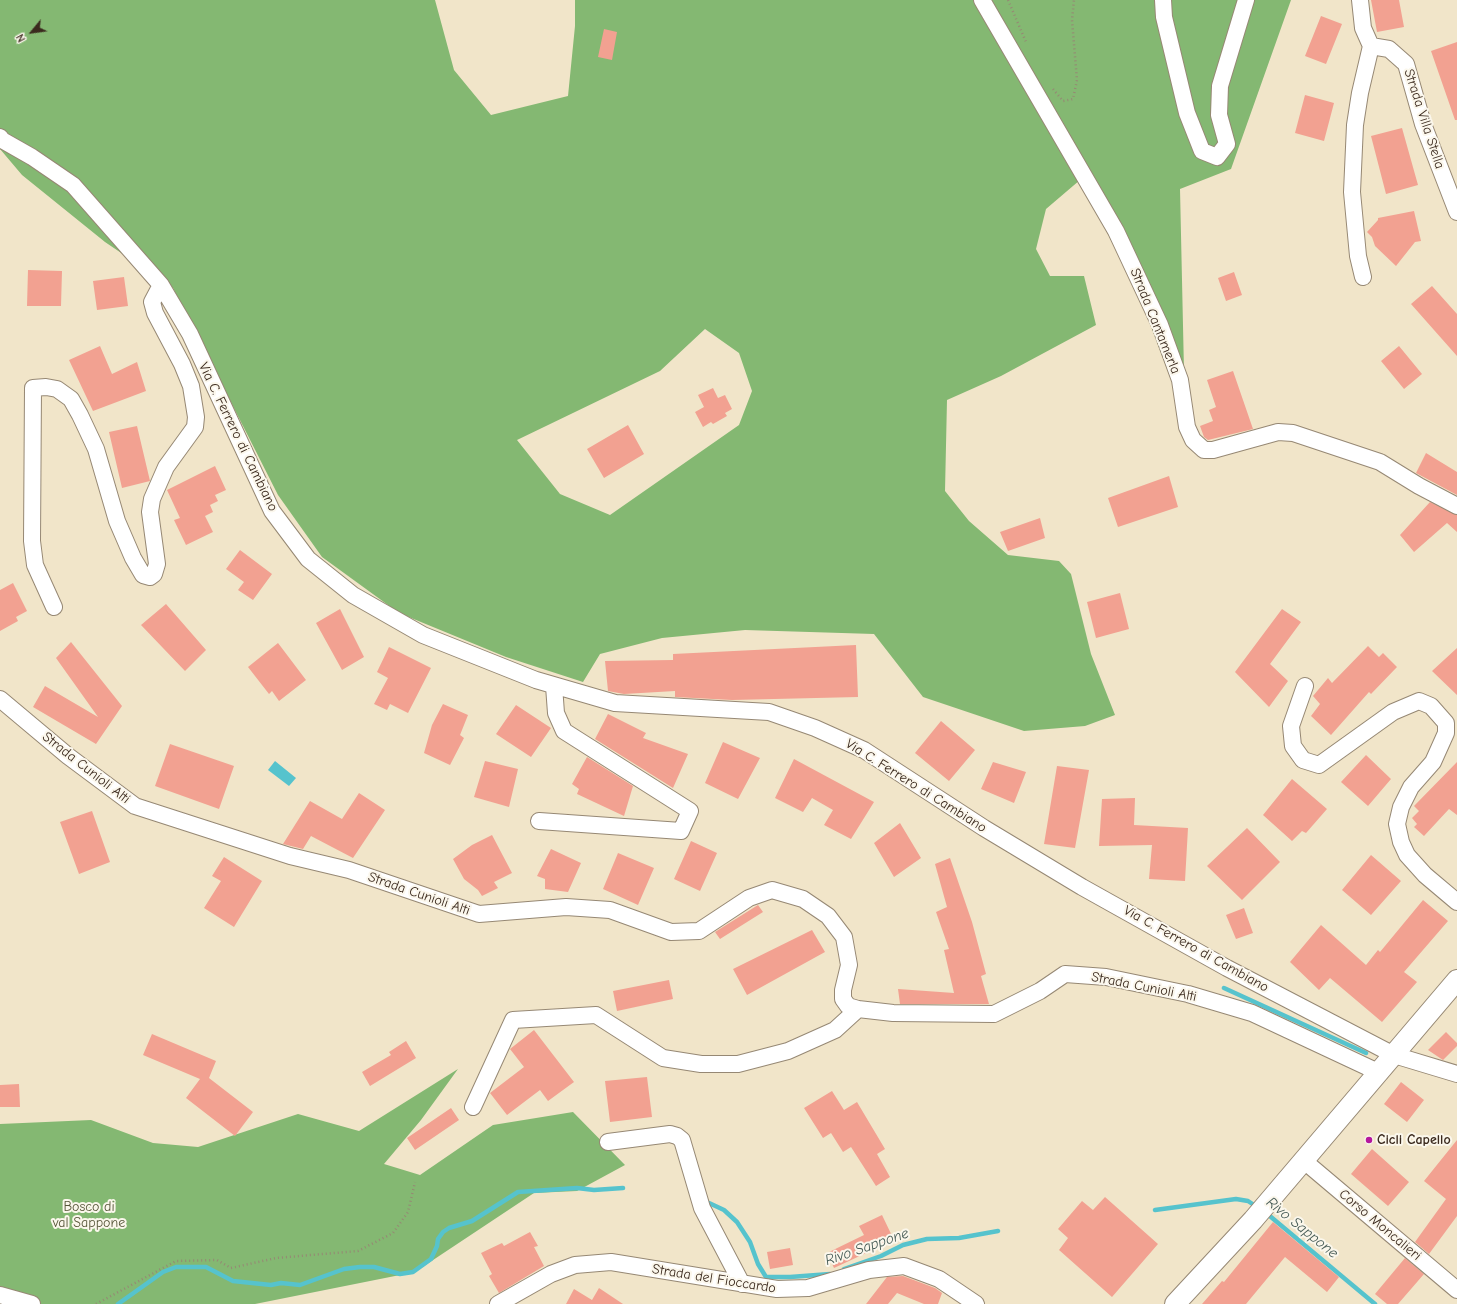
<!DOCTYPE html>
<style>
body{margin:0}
#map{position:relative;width:1457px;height:1304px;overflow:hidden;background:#f1e5c9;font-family:"Comic Neue",sans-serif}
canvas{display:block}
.north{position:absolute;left:12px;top:12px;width:40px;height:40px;-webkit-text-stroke:3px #fbf7ec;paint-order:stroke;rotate:241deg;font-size:11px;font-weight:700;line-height:16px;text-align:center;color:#3b2a1e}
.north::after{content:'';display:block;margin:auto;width:14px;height:18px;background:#3b2a1e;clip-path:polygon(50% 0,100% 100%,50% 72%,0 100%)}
</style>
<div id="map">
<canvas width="1457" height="1304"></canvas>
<div class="north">N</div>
</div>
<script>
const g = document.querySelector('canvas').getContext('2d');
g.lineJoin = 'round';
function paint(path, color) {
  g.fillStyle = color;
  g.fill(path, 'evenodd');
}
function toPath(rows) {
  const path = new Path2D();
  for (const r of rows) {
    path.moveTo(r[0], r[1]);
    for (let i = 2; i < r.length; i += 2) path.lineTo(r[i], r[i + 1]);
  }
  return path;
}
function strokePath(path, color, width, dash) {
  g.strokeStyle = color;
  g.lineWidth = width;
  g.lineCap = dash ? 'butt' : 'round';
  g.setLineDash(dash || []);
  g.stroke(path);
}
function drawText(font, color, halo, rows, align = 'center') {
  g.font = font + ' "Comic Neue",sans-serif';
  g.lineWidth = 4;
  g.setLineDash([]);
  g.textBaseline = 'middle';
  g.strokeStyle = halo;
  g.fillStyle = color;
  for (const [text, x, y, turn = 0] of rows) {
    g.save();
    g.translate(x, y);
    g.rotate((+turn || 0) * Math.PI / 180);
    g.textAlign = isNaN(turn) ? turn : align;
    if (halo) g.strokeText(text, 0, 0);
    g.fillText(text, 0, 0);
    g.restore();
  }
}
paint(toPath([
 [0,0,435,0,454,70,491,115,568,96,575,26,575,0,1291,0,1231,169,1180,189,1185,417,1139,294,1080,180,1046,209,1036,249,1050,276,1084,276,1096,325,1001,376,947,400,945,491,969,521,1008,555,1059,561,1071,574,1091,654,1115,715,1085,726,1024,731,923,697,874,634,745,630,662,638,600,654,583,682,506,657,399,613,322,557,278,495,173,288,105,242,22,175,0,149],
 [705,329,739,353,752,391,739,425,610,515,560,494,517,440,660,371],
 [458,1069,421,1120,384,1164,420,1175,493,1125,573,1112,625,1165,577,1191,534,1193,415,1272,255,1304,0,1304,0,1124,91,1120,153,1143,198,1147,298,1114,359,1131]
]), '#84b872');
paint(toPath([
 [275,761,296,778,289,786,268,770]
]), '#56c3cd');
strokePath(toPath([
 [1224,988,1366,1053],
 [709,1203,724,1210,737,1222,750,1242,758,1264,766,1277,790,1277,830,1274],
 [1155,1210,1236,1199,1248,1201,1257,1207],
 [1265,1212,1375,1304],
 [844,1269,881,1256,903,1245,927,1239,959,1238,998,1231],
 [118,1304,163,1272,176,1267,206,1267,233,1281,271,1285,281,1283,300,1285,344,1269,360,1267,374,1267,400,1274,413,1272,431,1259,437,1246,438,1239,443,1232,449,1228,472,1221,518,1192,577,1188,594,1190,623,1188]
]), '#56c3cd', 4.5);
paint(toPath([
 [1371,0,1399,0,1404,27,1377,32],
 [1321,16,1342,24,1326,64,1305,56],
 [604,29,617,32,612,60,598,57],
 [1457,42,1457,120,1455,120,1431,51],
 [1305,95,1334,103,1324,141,1295,133],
 [1402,128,1418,185,1386,194,1371,136],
 [1414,211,1421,241,1415,242,1396,266,1375,246,1372,237,1367,232,1378,220,1378,218],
 [28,270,62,271,61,306,27,306],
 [1234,272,1242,295,1226,301,1218,278],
 [124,277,128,306,97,310,93,281],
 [1432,286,1457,314,1457,356,1411,304],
 [100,346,112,374,137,362,146,391,93,411,69,360],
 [1399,346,1422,374,1404,389,1381,361],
 [1233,371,1253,429,1208,440,1204,437,1200,426,1213,421,1209,410,1216,407,1207,380],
 [713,388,718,398,725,395,732,409,725,413,727,416,713,424,711,422,703,427,695,412,704,407,698,395],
 [628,425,644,454,604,478,587,449],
 [137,426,150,481,122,488,109,432],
 [1426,453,1457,472,1457,495,1416,473],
 [215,466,226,490,215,495,218,501,210,505,213,512,205,516,213,532,186,545,174,520,180,518,167,490],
 [1169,476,1178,507,1118,527,1108,498],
 [1430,502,1457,515,1457,532,1447,523,1414,552,1400,535],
 [1040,518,1045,538,1008,551,1000,532],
 [240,550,272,574,253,600,238,590,244,582,226,569],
 [13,583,27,611,16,617,18,621,0,631,0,590],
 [1120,593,1129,629,1096,638,1087,602],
 [166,604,206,650,185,671,141,625],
 [340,609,364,657,342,670,316,623],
 [1282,609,1301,622,1270,664,1288,681,1269,707,1235,672],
 [71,642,122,706,96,744,33,707,45,686,98,717,56,658],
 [278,643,306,680,279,701,272,691,269,694,248,667],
 [856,645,858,697,732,700,675,697,675,691,624,694,608,691,605,661,673,660,673,654],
 [1368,646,1379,657,1383,653,1397,667,1371,694,1369,692,1331,735,1311,716,1320,704,1313,696,1328,678,1332,683],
 [389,647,431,668,408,713,390,704,387,710,374,704,388,678,377,672],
 [1457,648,1457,695,1432,671],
 [443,704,468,715,460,735,464,738,450,765,424,753,432,725],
 [516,705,551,728,531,757,496,734],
 [608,714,646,733,643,738,688,754,673,788,595,739],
 [941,721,975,750,949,781,915,753],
 [723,742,760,758,738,799,705,783],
 [170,744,234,766,219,809,155,786],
 [1366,755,1391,779,1368,806,1341,782],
 [587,757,633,786,624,816,577,794,579,789,572,784],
 [794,759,874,802,851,839,824,825,833,810,812,798,803,812,775,798],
 [485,761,518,769,509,807,474,797],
 [993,762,1026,772,1014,803,981,789],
 [1457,762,1457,815,1449,809,1424,836,1414,827,1417,824,1412,818,1419,811,1414,806],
 [1057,766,1089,770,1075,848,1044,844],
 [1292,779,1327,809,1306,833,1302,831,1292,841,1263,815],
 [359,793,385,810,353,858,311,836,303,849,283,844,310,801,342,819],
 [1135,798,1134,825,1188,828,1185,881,1149,879,1152,845,1099,846,1102,799],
 [92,811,110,862,79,874,60,822],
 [900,823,921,858,894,877,874,843],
 [1247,828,1280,862,1242,900,1207,866],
 [492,835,512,873,494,882,498,888,482,896,478,890,464,879,453,859,472,845],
 [691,841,717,853,700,891,674,879],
 [551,849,581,863,568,892,545,889,545,879,537,876],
 [618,853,654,868,638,905,603,889],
 [1371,855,1401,881,1371,915,1342,890],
 [224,857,262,881,234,927,204,908,221,881,212,876],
 [950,858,972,922,986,974,981,976,989,1004,900,1004,898,989,954,993,944,950,949,949,936,912,947,907,935,864],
 [1423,900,1448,921,1404,972,1417,982,1382,1022,1330,978,1319,990,1290,962,1321,925,1366,965,1378,950,1380,952],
 [758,905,763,912,720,939,715,932],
 [1244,908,1253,933,1236,939,1226,915],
 [812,930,825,952,747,995,733,969],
 [669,980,673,999,617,1011,613,991],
 [534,1030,574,1082,548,1101,540,1090,507,1115,490,1093,524,1067,510,1049],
 [1446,1032,1457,1043,1457,1046,1443,1060,1428,1050],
 [152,1034,216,1061,209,1078,253,1112,235,1136,186,1098,200,1079,143,1055],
 [406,1041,416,1058,370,1086,362,1072,391,1055,389,1052],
 [647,1077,652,1117,610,1122,605,1081],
 [1401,1082,1424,1100,1407,1122,1384,1104],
 [19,1084,20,1107,0,1107,0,1085],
 [832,1091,844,1110,857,1102,885,1149,877,1154,890,1177,876,1186,851,1147,843,1152,831,1133,823,1138,804,1108],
 [451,1108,459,1120,415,1150,407,1138],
 [1457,1140,1457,1216,1429,1254,1415,1242,1446,1199,1424,1181],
 [1372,1149,1409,1182,1388,1206,1351,1174],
 [1105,1197,1158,1244,1112,1297,1059,1250,1068,1238,1058,1229,1082,1201,1093,1210],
 [882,1215,894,1240,834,1268,827,1253,864,1235,859,1226],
 [1273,1222,1339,1277,1327,1292,1285,1257,1246,1304,1202,1304,1222,1281,1224,1282],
 [530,1232,538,1246,534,1247,544,1266,499,1293,489,1276,492,1274,481,1253,502,1243,504,1246],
 [790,1248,793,1265,770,1269,767,1252],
 [1405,1258,1424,1274,1398,1304,1387,1304,1375,1294],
 [903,1276,935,1288,942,1293,938,1304,924,1304,897,1293,888,1304,866,1304,887,1277],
 [599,1288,623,1304,566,1304,574,1289,592,1300]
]), '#f2a191');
const minor = toPath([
 [982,0,1116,231,1160,325,1180,380,1187,427,1193,440,1204,450,1213,450,1278,432,1293,433,1380,462,1419,486,1457,506],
 [1163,0,1164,17,1187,113,1202,151,1217,157,1227,144,1219,115,1220,86,1246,0],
 [1360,0,1363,28,1371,46,1360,93,1355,125,1352,192,1358,256,1363,277],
 [1371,46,1389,49,1406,64,1423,124,1457,212],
 [0,137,2,140,32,157,73,185,161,285,190,334,272,511,308,559,353,595,423,635,536,680,615,703,769,712,815,728,864,750,984,828,1082,887,1227,968,1394,1055,1457,1074],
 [54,607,35,565,32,541,33,388,46,387,57,389,71,399,80,415,96,449,117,521,133,558,143,575,150,577,154,574,157,564,150,512,152,499,166,467,195,427,196,417,191,386,182,364,155,313,152,302,161,285],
 [1305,686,1291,726,1293,746,1303,760,1319,765,1393,712,1419,701,1431,706,1446,723,1446,733,1433,762,1411,787,1401,807,1397,824,1401,842,1407,855,1425,875,1457,902],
 [0,699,68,756,135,806,290,856,349,870,479,914,566,907,610,910,671,932,699,931,749,898,772,890,803,899,828,916,844,937,849,965,843,990,843,999,848,1006,858,1009,893,1013,994,1014,1040,991,1065,974,1106,977,1188,994,1252,1013,1378,1072],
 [539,821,681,831,690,811,564,731,556,713,554,686],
 [473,1107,513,1020,596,1015,663,1058,701,1064,738,1064,788,1051,835,1030,858,1009],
 [608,1142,670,1134,677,1136,682,1140,702,1208,742,1284],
 [1303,1160,1457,1290],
 [0,1295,32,1304],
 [498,1304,551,1274,575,1265,611,1262,777,1289,808,1288,869,1270,904,1266,939,1279,976,1304]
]);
const major = toPath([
 [1175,1304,1253,1220,1457,980]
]);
strokePath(minor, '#968874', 18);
strokePath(major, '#968874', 22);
strokePath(toPath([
 [1008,0,1026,42],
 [1053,89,1063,101,1073,99,1077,80,1072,20,1074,0],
 [96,1304,176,1261,217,1260,231,1268,276,1258,358,1251,393,1233,408,1212,415,1182]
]), '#968874', 2.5, [1, 3]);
strokePath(minor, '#fff', 16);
strokePath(major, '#fff', 20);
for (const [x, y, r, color] of [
 [1369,1140,4,"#b5179e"]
]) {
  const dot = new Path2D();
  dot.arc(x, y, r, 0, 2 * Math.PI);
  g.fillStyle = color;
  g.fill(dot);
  strokePath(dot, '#fbf7ec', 1.5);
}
drawText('14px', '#3b2a1e', '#fbf7ec', [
 ["Strada Villa Stella",1424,119,72],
 ["Strada Cantamerla",1155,321,68],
 ["Via C. Ferrero di Cambiano",238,437,64],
 ["Strada Cunioli Alti",86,768,38],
 ["Via C. Ferrero di Cambiano",916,786,32],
 ["Strada Cunioli Alti",419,894,19],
 ["Via C. Ferrero di Cambiano",1196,949,29],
 ["Strada Cunioli Alti",1144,987,11],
 ["Corso Moncalieri",1380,1225,40],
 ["Strada del Fioccardo",714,1279,9]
]);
drawText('bold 14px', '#3b2a1e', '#fbf7ec', [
 ["Cicli Capello",1377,1140]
], 'left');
drawText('14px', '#565538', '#fbf7ec', [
 ["Bosco di",89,1207],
 ["val Sappone",89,1223]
]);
drawText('italic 15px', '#435853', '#fbf7ec', [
 ["Rivo Sappone",1302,1228,39],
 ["Rivo Sappone",867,1247,-19]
]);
</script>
